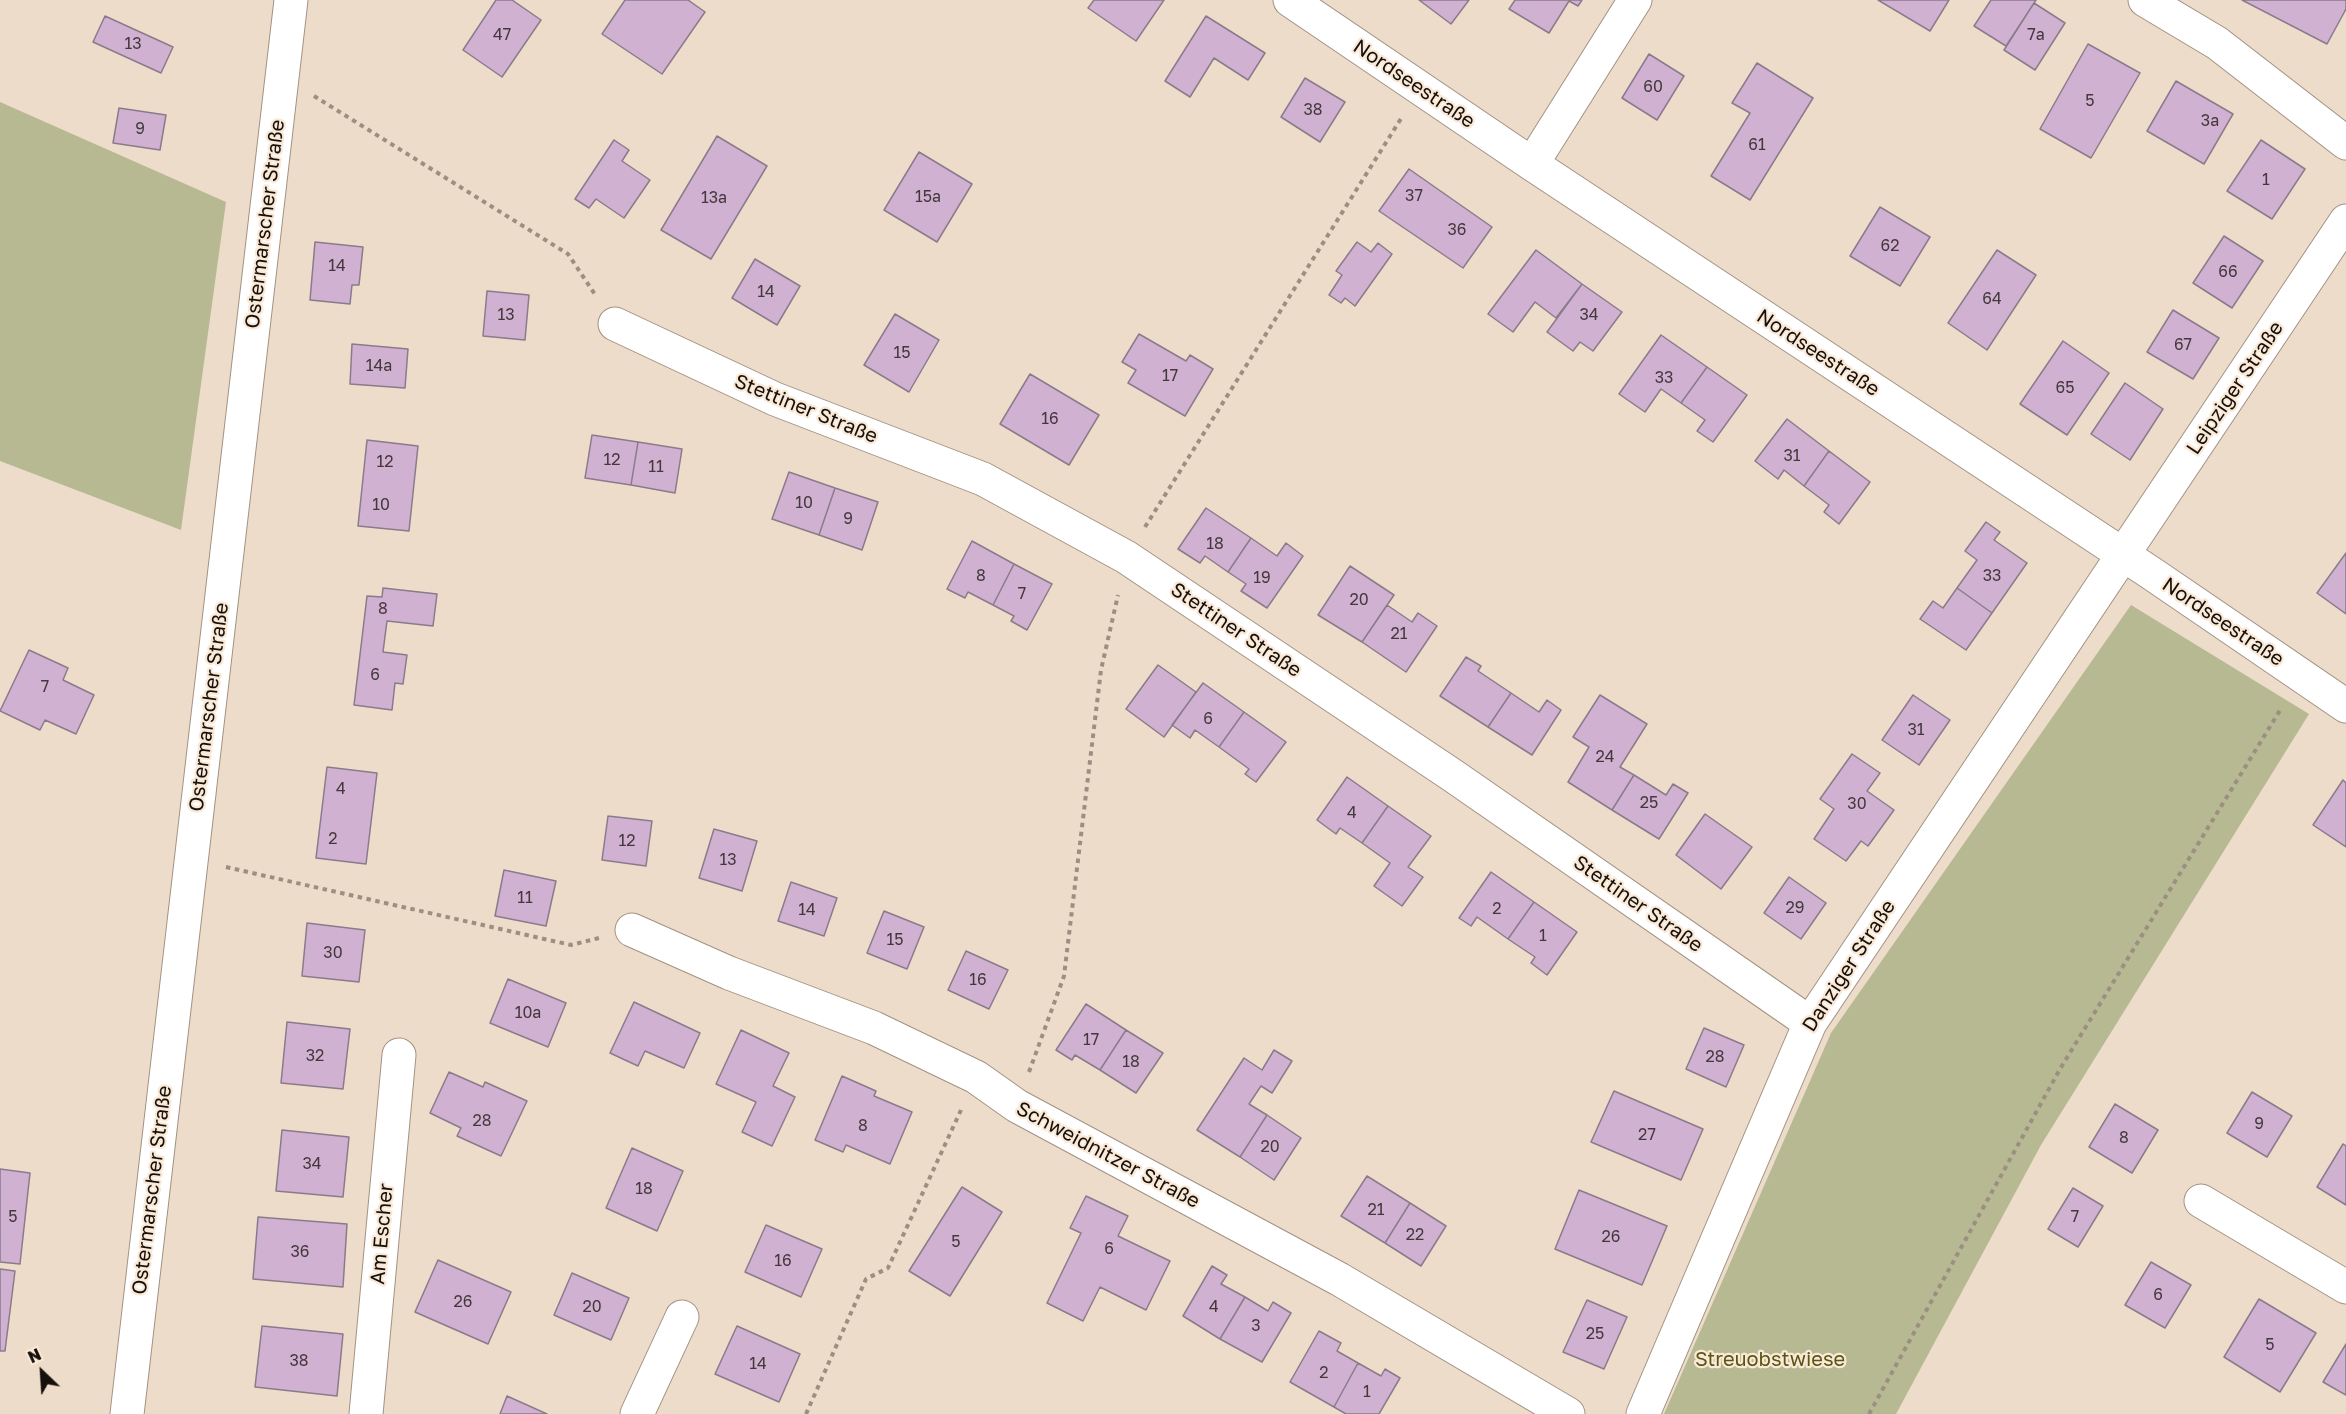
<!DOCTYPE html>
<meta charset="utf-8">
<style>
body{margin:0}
#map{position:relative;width:2346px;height:1414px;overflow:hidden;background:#eedccb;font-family:"Golos Text",sans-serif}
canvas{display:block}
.north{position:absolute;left:12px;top:1342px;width:60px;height:60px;-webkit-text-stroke:4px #fbe9d8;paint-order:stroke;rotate:335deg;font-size:16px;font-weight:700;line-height:24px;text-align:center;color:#15100a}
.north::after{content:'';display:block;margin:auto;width:21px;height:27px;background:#15100a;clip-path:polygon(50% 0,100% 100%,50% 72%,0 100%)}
</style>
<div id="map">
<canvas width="2346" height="1414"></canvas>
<div class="north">N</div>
</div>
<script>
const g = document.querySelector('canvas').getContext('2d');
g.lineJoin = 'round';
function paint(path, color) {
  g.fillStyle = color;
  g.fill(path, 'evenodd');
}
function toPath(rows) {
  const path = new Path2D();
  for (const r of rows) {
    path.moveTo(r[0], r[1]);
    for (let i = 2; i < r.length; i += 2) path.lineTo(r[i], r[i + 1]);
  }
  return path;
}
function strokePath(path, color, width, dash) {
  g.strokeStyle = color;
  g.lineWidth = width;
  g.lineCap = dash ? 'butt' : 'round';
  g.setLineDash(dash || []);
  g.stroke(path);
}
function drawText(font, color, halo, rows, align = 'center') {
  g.font = font + ' "Golos Text",sans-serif';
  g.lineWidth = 4.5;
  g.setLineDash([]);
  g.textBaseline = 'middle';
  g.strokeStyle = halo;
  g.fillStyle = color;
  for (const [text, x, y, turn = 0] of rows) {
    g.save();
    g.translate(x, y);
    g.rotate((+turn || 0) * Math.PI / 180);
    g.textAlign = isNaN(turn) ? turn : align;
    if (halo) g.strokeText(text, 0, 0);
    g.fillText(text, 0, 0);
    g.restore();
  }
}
paint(toPath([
 [0,102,226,202,181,530,0,461],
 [2131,605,2309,714,2041,1145,1896,1414,1664,1414,1831,1033]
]), '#b6b991');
const building = toPath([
 [496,0,512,0,541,20,502,77,463,50,496,0],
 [625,0,688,0,705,12,662,74,602,34,625,0],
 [1094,0,1164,0,1136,41,1088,8,1094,0],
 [1419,0,1469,0,1451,24,1419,0],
 [1515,0,1582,0,1578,6,1569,1,1549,33,1509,9,1515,0],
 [1878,0,1949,0,1930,31,1878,0],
 [1991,0,2036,0,2006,46,1974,26,1991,0],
 [2242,0,2346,0,2346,9,2327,44,2242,0],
 [2034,3,2065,23,2035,70,2004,50,2034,3],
 [105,16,173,47,161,73,93,42,105,16],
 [1206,16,1265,53,1248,80,1214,58,1190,97,1165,81,1206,16],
 [2088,44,2140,73,2091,158,2040,129,2088,44],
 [1649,54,1684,76,1657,120,1622,98,1649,54],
 [1757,63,1813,98,1750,200,1711,176,1750,113,1732,103,1757,63],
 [1305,78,1345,102,1320,142,1281,117,1305,78],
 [2176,81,2233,114,2204,164,2147,131,2176,81],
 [119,108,166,115,160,150,113,143,119,108],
 [717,136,767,166,711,259,661,230,717,136],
 [614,140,629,150,622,161,650,180,624,218,596,199,589,208,575,199,614,140],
 [2261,140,2305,169,2272,219,2227,191,2261,140],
 [919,152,972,184,937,242,884,210,919,152],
 [1409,169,1492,227,1463,268,1379,211,1409,169],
 [1880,207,1930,237,1900,286,1850,256,1880,207],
 [2224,236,2263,261,2232,308,2193,283,2224,236],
 [315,242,363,247,359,285,352,285,350,304,310,300,315,242],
 [1357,242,1371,252,1378,243,1392,254,1355,306,1345,298,1341,303,1329,295,1342,275,1336,271,1357,242],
 [1536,250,1582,284,1556,318,1535,302,1513,332,1488,314,1536,250],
 [1997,250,2036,275,1987,350,1948,323,1997,250],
 [755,259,800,286,777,325,732,298,755,259],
 [1582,284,1622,312,1593,351,1580,342,1573,351,1547,332,1582,284],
 [487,291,529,295,525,340,483,336,487,291],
 [2173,310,2219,338,2193,379,2147,352,2173,310],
 [895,314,939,340,909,392,864,365,895,314],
 [1139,334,1186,361,1190,355,1213,369,1185,416,1128,383,1136,370,1122,362,1139,334],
 [1661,335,1707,367,1681,403,1661,389,1645,412,1619,394,1661,335],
 [2063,341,2109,373,2067,435,2020,404,2063,341],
 [352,344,408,349,405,388,350,384,352,344],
 [1707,367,1747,395,1713,442,1697,431,1705,420,1681,403,1707,367],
 [1030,374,1099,415,1069,465,1000,424,1030,374],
 [2125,383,2163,409,2130,460,2091,434,2125,383],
 [1787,419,1829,451,1804,486,1784,470,1778,479,1755,461,1787,419],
 [592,435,638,442,631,485,585,478,592,435],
 [367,440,418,446,409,531,358,526,367,440],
 [638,442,682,449,675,493,631,485,638,442],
 [1829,451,1870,482,1839,524,1824,512,1829,505,1804,486,1829,451],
 [789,472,835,488,819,535,772,519,789,472],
 [835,488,878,502,862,550,819,535,835,488],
 [1206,508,1251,538,1228,572,1205,556,1200,563,1178,549,1206,508],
 [1986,522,2000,532,1994,540,2027,563,1992,613,1957,588,1977,560,1965,551,1986,522],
 [1251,538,1277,556,1286,543,1303,556,1267,608,1241,591,1246,584,1228,572,1251,538],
 [972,541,1014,564,993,605,968,592,965,598,947,589,972,541],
 [2346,553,2346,614,2317,593,2346,553],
 [1014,564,1052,584,1027,630,1011,621,1014,616,993,605,1014,564],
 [1350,566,1394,595,1362,642,1318,615,1350,566],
 [383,588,437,594,433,626,387,621,383,652,407,655,403,684,395,683,392,710,354,705,367,596,382,597,383,588],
 [1957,588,1992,613,1966,650,1920,619,1933,601,1943,608,1957,588],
 [1387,605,1412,622,1418,613,1437,626,1406,672,1362,642,1387,605],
 [29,650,68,668,63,680,94,695,76,734,45,720,40,730,0,711,29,650],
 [1466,657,1481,666,1478,671,1511,693,1488,727,1440,696,1466,657],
 [1158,665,1196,692,1164,737,1126,709,1158,665],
 [1203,683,1244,712,1219,747,1195,730,1190,738,1172,725,1203,683],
 [1511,693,1539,712,1547,700,1561,710,1532,755,1488,727,1511,693],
 [1600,695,1647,724,1620,767,1634,775,1612,810,1568,782,1589,747,1573,737,1600,695],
 [1913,695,1950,720,1919,765,1882,740,1913,695],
 [1244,712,1286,742,1256,782,1245,774,1249,769,1219,747,1244,712],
 [1852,754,1880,773,1867,791,1894,810,1868,846,1861,841,1846,861,1814,839,1834,809,1820,799,1852,754],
 [327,767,377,773,366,864,316,858,327,767],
 [1634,775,1666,795,1673,784,1688,793,1659,839,1612,810,1634,775],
 [1347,777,1388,806,1362,843,1340,828,1336,834,1317,820,1347,777],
 [2343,780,2346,783,2346,847,2313,825,2343,780],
 [1388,806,1431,836,1408,867,1423,877,1402,906,1374,886,1390,863,1362,843,1388,806],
 [1705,814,1752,847,1721,889,1676,855,1705,814],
 [608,816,652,821,646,866,602,860,608,816],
 [714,829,757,841,742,891,699,878,714,829],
 [504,870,556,881,546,926,495,916,504,870],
 [1491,872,1534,902,1508,939,1477,917,1471,926,1459,918,1491,872],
 [1789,877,1826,903,1801,939,1764,913,1789,877],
 [791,882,837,898,824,936,778,921,791,882],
 [1534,902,1577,932,1547,975,1531,963,1535,957,1508,939,1534,902],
 [884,911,924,927,907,969,867,953,884,911],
 [307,923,365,930,359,982,302,976,307,923],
 [966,951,1008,970,989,1009,948,990,966,951],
 [508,979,566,1003,548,1047,490,1023,508,979],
 [634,1002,700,1033,684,1068,645,1051,638,1066,610,1053,634,1002],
 [1086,1004,1126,1030,1100,1070,1075,1055,1072,1060,1056,1050,1086,1004],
 [287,1022,350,1029,343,1089,281,1083,287,1022],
 [1704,1028,1744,1045,1726,1087,1686,1069,1704,1028],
 [741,1030,789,1053,773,1086,795,1097,772,1146,742,1132,756,1102,716,1084,741,1030],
 [1126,1030,1163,1053,1136,1093,1100,1070,1126,1030],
 [1274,1050,1292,1061,1272,1093,1261,1086,1249,1104,1267,1115,1240,1157,1197,1130,1244,1058,1262,1070,1274,1050],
 [449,1072,483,1087,485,1082,527,1101,501,1156,457,1136,461,1128,430,1113,449,1072],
 [842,1076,876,1091,874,1096,912,1112,890,1164,846,1145,843,1152,815,1140,842,1076],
 [1614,1091,1703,1129,1681,1180,1591,1142,1614,1091],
 [2252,1092,2292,1116,2267,1157,2227,1133,2252,1092],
 [2115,1104,2158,1130,2132,1173,2089,1147,2115,1104],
 [1267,1115,1301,1138,1274,1180,1240,1157,1267,1115],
 [282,1130,349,1137,343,1197,276,1191,282,1130],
 [2343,1144,2346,1146,2346,1205,2317,1187,2343,1144],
 [632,1148,683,1171,657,1231,606,1208,632,1148],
 [0,1169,30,1173,20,1264,0,1262,0,1169],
 [1367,1176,1410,1203,1385,1243,1341,1216,1367,1176],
 [962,1187,1002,1212,950,1296,909,1271,962,1187],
 [2073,1188,2103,1206,2078,1247,2048,1229,2073,1188],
 [1579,1190,1667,1226,1642,1285,1555,1249,1579,1190],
 [1086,1196,1128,1216,1118,1236,1170,1261,1146,1310,1100,1287,1083,1321,1047,1303,1081,1233,1070,1228,1086,1196],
 [1410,1203,1446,1226,1421,1266,1385,1243,1410,1203],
 [258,1217,347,1224,343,1287,253,1279,258,1217],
 [766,1225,822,1249,801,1297,745,1272,766,1225],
 [438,1260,511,1292,488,1344,415,1312,438,1260],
 [2151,1262,2191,1285,2165,1328,2125,1305,2151,1262],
 [1212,1266,1227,1275,1221,1284,1245,1297,1220,1339,1183,1316,1212,1266],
 [0,1269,15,1271,5,1351,0,1351,0,1269],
 [572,1273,629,1298,611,1340,554,1315,572,1273],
 [1245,1297,1268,1311,1273,1302,1291,1313,1262,1362,1220,1339,1245,1297],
 [2259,1299,2316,1333,2280,1392,2224,1357,2259,1299],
 [1587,1300,1627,1317,1604,1369,1563,1352,1587,1300],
 [262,1326,343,1334,337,1396,255,1387,262,1326],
 [737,1326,800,1354,779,1402,715,1374,737,1326],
 [1319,1331,1341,1343,1337,1351,1358,1363,1334,1407,1290,1382,1319,1331],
 [2346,1344,2346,1395,2323,1382,2346,1344],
 [1358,1363,1381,1376,1385,1369,1400,1378,1379,1414,1346,1414,1334,1407,1358,1363],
 [507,1396,547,1414,500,1414,507,1396]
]);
paint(building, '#d0b1d1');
strokePath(building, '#8a7b8b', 1.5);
const minor = toPath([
 [1290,0,1532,164,2151,573,2346,706],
 [2145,0,2217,43,2346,143],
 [1532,164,1635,0],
 [615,324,775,399,983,479,1126,557,1452,775,1810,1023],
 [632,930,729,973,874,1028,976,1077,1017,1106,1339,1279,1568,1414],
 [2201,1201,2346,1287],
 [366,1414,399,1055],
 [637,1414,682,1317],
 [1643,1414,1810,1023,2346,221]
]);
const major = toPath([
 [127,1414,291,0]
]);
strokePath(minor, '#a29282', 35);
strokePath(major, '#a29282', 35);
strokePath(toPath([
 [314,96,568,254,596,296],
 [1145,527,1402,117],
 [226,867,571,945,599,938],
 [1029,1072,1064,976,1101,670,1118,595],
 [806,1414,866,1279,888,1268,961,1110],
 [1869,1414,2060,1069,2282,707]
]), '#9c8f82', 4, [4.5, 4.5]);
strokePath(minor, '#fff', 33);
strokePath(major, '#fff', 33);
drawText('16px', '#44383c', null, [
 ["47",502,35],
 ["7a",2036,35],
 ["13",133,44],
 ["60",1653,87],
 ["5",2090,101],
 ["38",1313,110],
 ["3a",2210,121],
 ["9",140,129],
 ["61",1757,145],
 ["1",2266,180],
 ["37",1414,196],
 ["15a",928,197],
 ["13a",714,198],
 ["36",1457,230],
 ["62",1890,246],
 ["14",337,266],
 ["66",2228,272],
 ["14",766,292],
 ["64",1992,299],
 ["13",506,315],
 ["34",1589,315],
 ["67",2183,345],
 ["15",902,353],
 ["14a",379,366],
 ["17",1170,376],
 ["33",1664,378],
 ["65",2065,388],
 ["16",1050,419],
 ["31",1792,456],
 ["12",612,460],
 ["12",385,462],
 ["11",656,467],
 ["10",804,503],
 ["10",381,505],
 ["9",848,519],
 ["18",1215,544],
 ["8",981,576],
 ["33",1992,576],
 ["19",1262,578],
 ["7",1022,594],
 ["20",1359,600],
 ["8",383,609],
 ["21",1399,634],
 ["6",375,675],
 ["7",45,687],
 ["6",1208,719],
 ["31",1916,730],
 ["24",1605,757],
 ["4",341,789],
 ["25",1649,803],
 ["30",1857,804],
 ["4",1352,813],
 ["2",333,839],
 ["12",627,841],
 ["13",728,860],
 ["11",525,898],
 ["29",1795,908],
 ["2",1497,909],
 ["14",807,910],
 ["1",1543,936],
 ["15",895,940],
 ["30",333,953],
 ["16",978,980],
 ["10a",528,1013],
 ["17",1091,1040],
 ["32",315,1056],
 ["28",1715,1057],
 ["18",1131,1062],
 ["28",482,1121],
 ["9",2259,1124],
 ["8",863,1126],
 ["27",1647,1135],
 ["8",2124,1138],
 ["20",1270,1147],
 ["34",312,1164],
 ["18",644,1189],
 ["21",1376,1210],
 ["5",13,1217],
 ["7",2075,1217],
 ["22",1415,1235],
 ["26",1611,1237],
 ["5",956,1242],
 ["6",1109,1249],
 ["36",300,1252],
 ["16",783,1261],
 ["6",2158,1295],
 ["26",463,1302],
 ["20",592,1307],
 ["4",1214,1307],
 ["3",1256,1326],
 ["25",1595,1334],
 ["5",2270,1345],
 ["38",299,1361],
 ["14",758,1364],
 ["2",1324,1373],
 ["1",1367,1392]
]);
drawText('20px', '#15100a', '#fbe9d8', [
 ["Nordseestraße",1414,84,34],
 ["Ostermarscher Straße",265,224,-83],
 ["Nordseestraße",1818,353,33],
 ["Leipziger Straße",2235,388,-56],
 ["Stettiner Straße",806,409,22],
 ["Nordseestraße",2223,622,34],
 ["Stettiner Straße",1236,630,34],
 ["Ostermarscher Straße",209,707,-83],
 ["Stettiner Straße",1638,904,35],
 ["Danziger Straße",1849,966,-57],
 ["Schweidnitzer Straße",1108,1155,28],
 ["Ostermarscher Straße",152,1190,-83],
 ["Am Escher",382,1234,-85]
]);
drawText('20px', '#565715', '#fbe9d8', [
 ["Streuobstwiese",1770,1360]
]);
</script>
